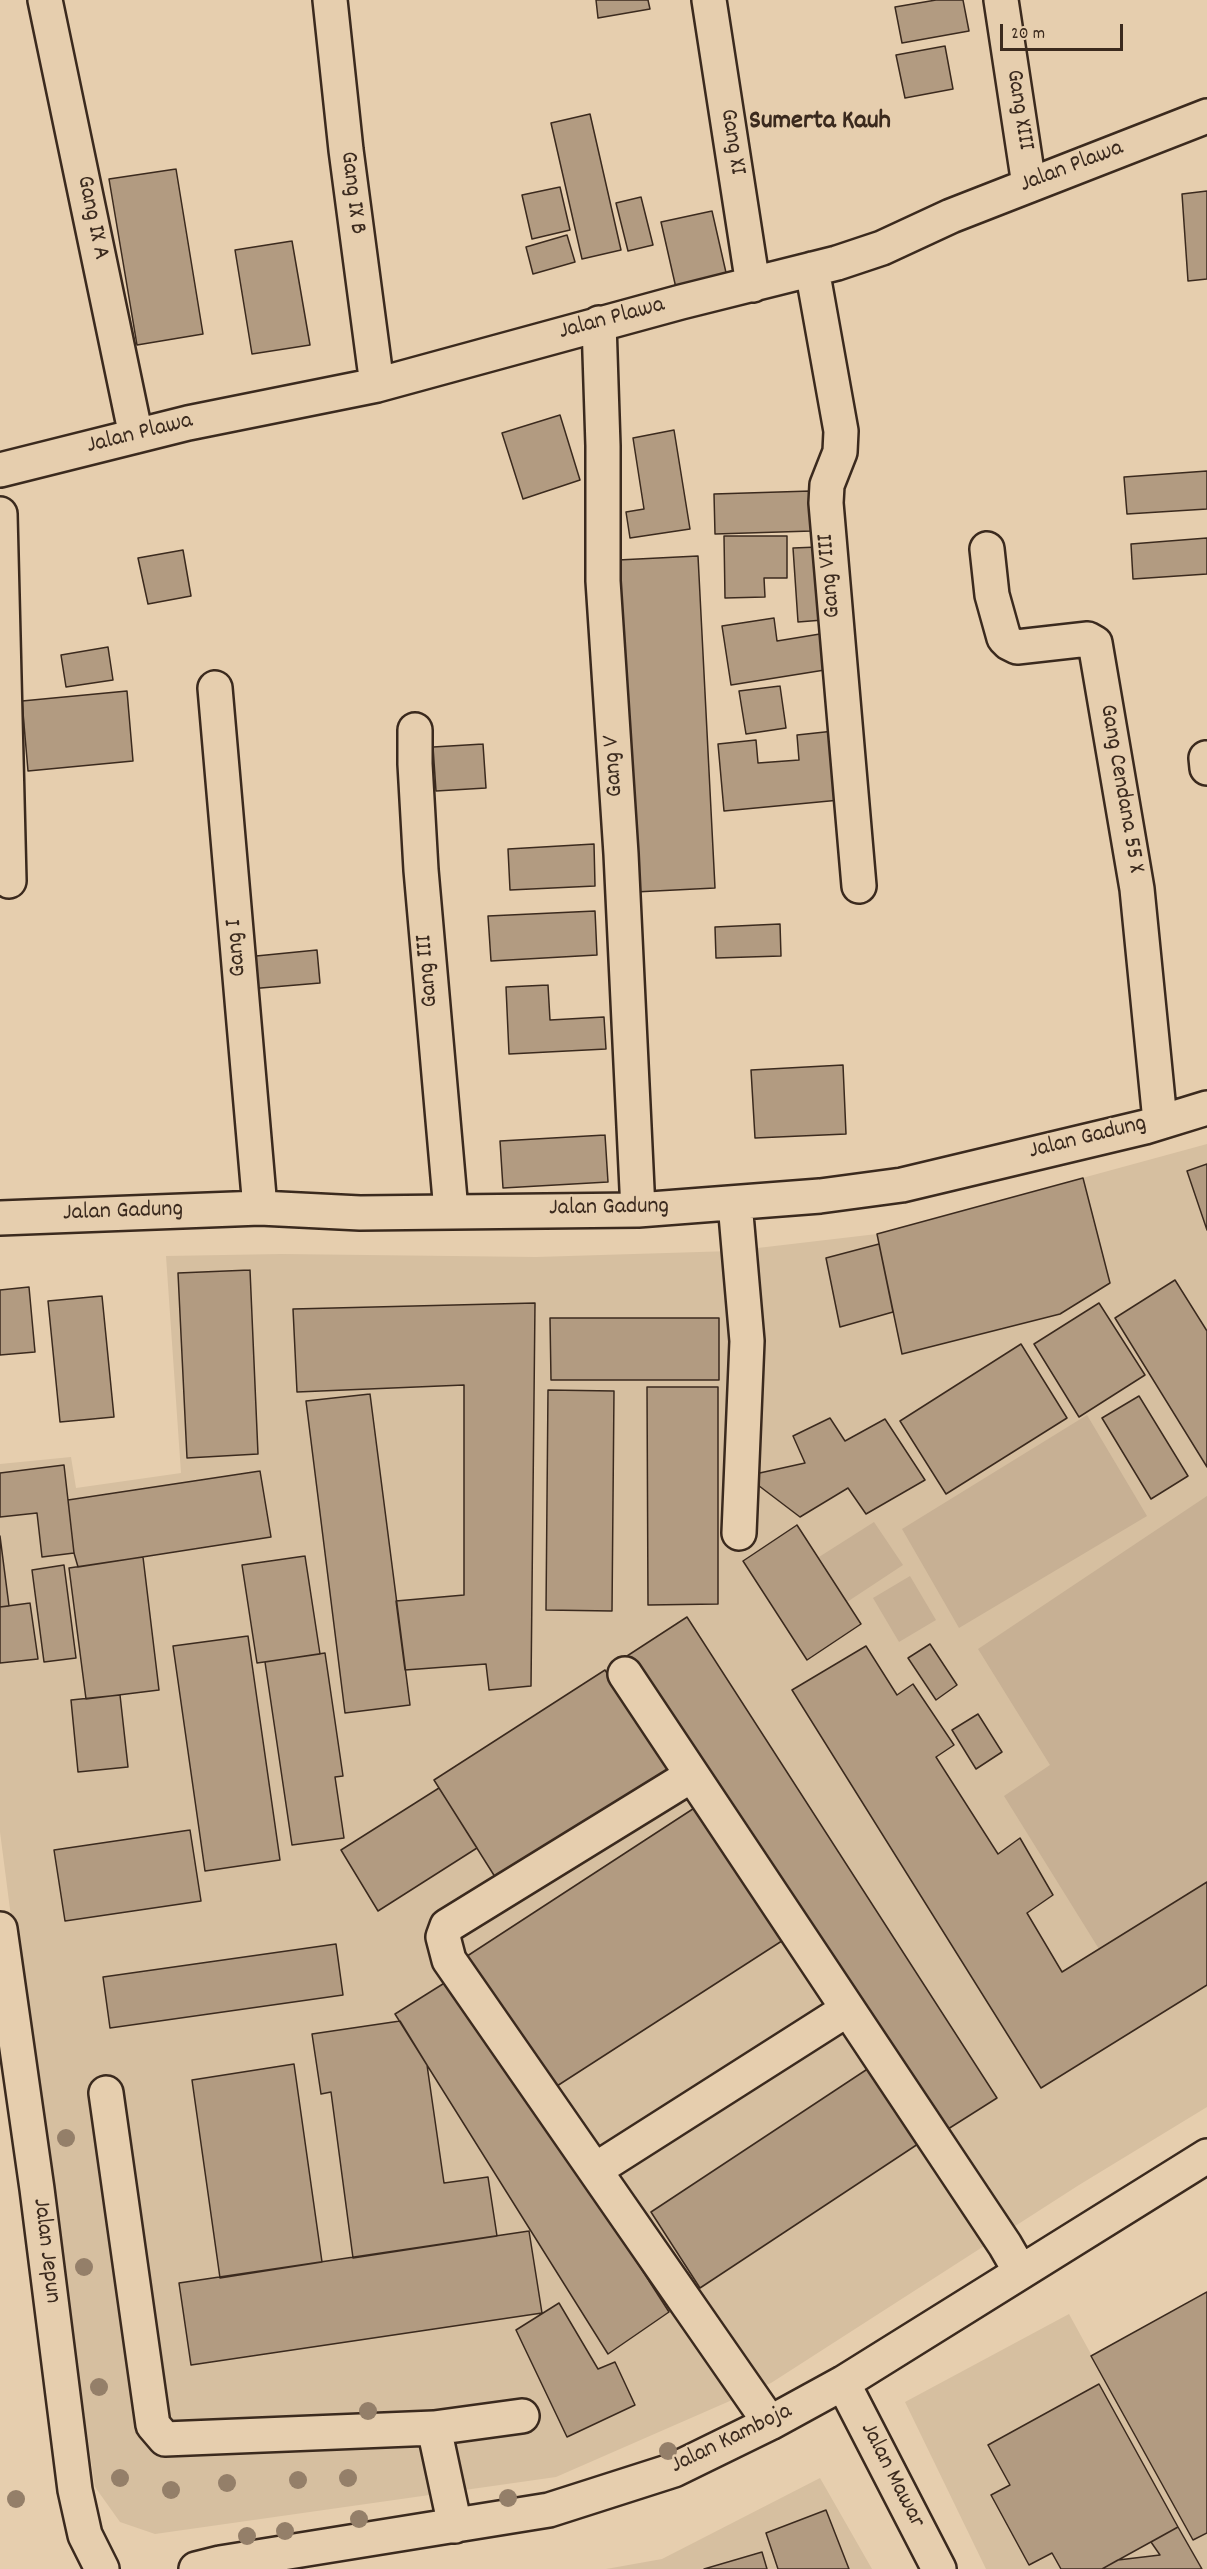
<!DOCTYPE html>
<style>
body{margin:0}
#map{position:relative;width:1207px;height:2569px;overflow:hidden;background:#e6ceae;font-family:Dekko,sans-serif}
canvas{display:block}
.scale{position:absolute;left:1000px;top:24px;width:123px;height:27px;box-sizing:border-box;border:3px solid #3b2a1e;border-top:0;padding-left:8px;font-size:18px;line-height:21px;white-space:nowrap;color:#3b2a1e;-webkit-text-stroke:4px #e6ceae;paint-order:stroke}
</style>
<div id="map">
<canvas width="1207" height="2569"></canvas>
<div class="scale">20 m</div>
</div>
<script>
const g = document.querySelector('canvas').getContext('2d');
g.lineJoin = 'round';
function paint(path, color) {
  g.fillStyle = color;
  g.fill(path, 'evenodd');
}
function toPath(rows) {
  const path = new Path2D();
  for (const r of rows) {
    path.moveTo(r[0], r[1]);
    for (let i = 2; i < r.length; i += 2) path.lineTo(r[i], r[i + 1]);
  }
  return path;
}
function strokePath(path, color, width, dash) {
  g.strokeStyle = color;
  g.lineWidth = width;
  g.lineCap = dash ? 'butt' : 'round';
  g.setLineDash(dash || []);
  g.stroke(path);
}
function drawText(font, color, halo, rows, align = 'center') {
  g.font = font + ' Dekko,sans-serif';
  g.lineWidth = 4.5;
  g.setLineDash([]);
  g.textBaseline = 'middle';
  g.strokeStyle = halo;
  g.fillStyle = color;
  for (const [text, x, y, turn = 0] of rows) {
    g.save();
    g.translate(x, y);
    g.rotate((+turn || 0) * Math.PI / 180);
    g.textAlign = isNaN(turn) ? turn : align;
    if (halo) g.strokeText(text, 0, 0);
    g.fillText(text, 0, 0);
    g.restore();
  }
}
paint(toPath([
 [1207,1144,1207,2107,1079,2185,771,2383,556,2477,155,2534,120,2522,95,2487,21,1994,0,1832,0,1464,71,1457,76,1488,181,1473,166,1256,282,1254,536,1257,732,1251,877,1234],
 [1069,2314,1193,2540,1207,2533,1207,2569,986,2569,905,2402],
 [820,2478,872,2569,606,2569,662,2559]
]), '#d6bfa0');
paint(toPath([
 [1087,1415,1147,1516,959,1628,902,1529],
 [1207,1496,1207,1882,1099,1949,1004,1796,1050,1765,978,1649],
 [874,1522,903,1565,847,1602,819,1557],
 [910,1576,936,1620,899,1642,873,1598]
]), '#c7b094');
const building = toPath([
 [596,0,648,0,650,9,598,18,596,0],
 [936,0,963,0,969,31,902,43,895,7,936,0],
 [945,46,953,89,905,98,896,55,945,46],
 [590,114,621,250,582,259,551,123,590,114],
 [176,169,203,334,137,345,109,179,176,169],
 [560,187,570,230,532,239,522,195,560,187],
 [1207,191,1207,279,1188,281,1182,194,1207,191],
 [641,197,653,245,628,251,616,203,641,197],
 [712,211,727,277,676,288,661,222,712,211],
 [567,235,575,262,533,274,526,247,567,235],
 [292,241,310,345,252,354,235,250,292,241],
 [560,415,580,480,523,499,502,433,560,415],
 [674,430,690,529,630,538,626,512,644,509,633,438,674,430],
 [1207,471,1207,509,1127,514,1124,477,1207,471],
 [811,491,812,531,715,534,714,494,811,491],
 [724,536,787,536,787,578,764,578,765,597,725,598,724,536],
 [1207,538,1207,574,1133,579,1131,544,1207,538],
 [818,547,823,620,798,622,793,548,818,547],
 [183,550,191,596,148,604,138,558,183,550],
 [698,556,715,888,635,892,618,560,698,556],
 [774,618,777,641,826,633,831,669,731,685,722,626,774,618],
 [108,647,113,680,66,687,61,655,108,647],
 [780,686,786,728,746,734,739,691,780,686],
 [127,691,133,761,28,771,22,701,127,691],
 [834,731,840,800,724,811,718,744,756,740,758,763,799,760,797,735,834,731],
 [483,744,486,788,436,791,433,747,483,744],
 [594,844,595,886,510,890,508,849,594,844],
 [595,911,597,955,491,961,488,916,595,911],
 [780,924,781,956,716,958,715,927,780,924],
 [317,950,320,983,249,989,246,957,317,950],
 [548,985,550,1020,604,1017,606,1049,509,1054,506,987,548,985],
 [843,1065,846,1134,755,1138,751,1070,843,1065],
 [605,1135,608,1182,503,1188,500,1141,605,1135],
 [1207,1164,1207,1230,1187,1171,1207,1164],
 [1083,1178,1110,1283,1060,1314,902,1354,877,1234,1083,1178],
 [879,1244,893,1312,840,1327,826,1258,879,1244],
 [250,1270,258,1454,187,1458,178,1273,250,1270],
 [1175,1280,1207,1331,1207,1467,1115,1318,1175,1280],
 [29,1287,35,1352,0,1355,0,1290,29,1287],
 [102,1296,114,1417,60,1422,48,1301,102,1296],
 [535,1303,531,1686,489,1690,486,1664,405,1670,396,1601,464,1595,464,1385,297,1392,293,1309,535,1303],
 [1099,1303,1145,1375,1079,1417,1034,1344,1099,1303],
 [550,1318,719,1318,719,1380,551,1380,550,1318],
 [1021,1344,1067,1418,946,1494,900,1421,1021,1344],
 [647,1387,718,1387,718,1604,648,1605,647,1387],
 [548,1390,614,1391,612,1611,546,1610,548,1390],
 [370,1394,410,1705,345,1713,306,1401,370,1394],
 [1139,1396,1188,1476,1151,1499,1102,1418,1139,1396],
 [830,1418,845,1441,885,1419,925,1480,866,1514,848,1488,800,1517,746,1476,805,1463,793,1436,830,1418],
 [64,1465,74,1553,42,1557,37,1513,0,1517,0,1473,64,1465],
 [260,1471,271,1537,78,1567,74,1553,68,1500,260,1471],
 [797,1525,861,1624,807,1660,743,1561,797,1525],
 [0,1536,9,1606,0,1607,0,1536],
 [305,1556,320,1654,257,1663,242,1565,305,1556],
 [143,1557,159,1690,86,1699,69,1568,143,1557],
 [64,1565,76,1658,44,1662,32,1570,64,1565],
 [30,1603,38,1659,0,1663,0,1607,30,1603],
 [687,1617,997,2098,937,2136,627,1656,687,1617],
 [248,1636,280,1860,205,1871,173,1646,248,1636],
 [930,1644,957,1685,936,1700,908,1658,930,1644],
 [866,1646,897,1695,913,1684,954,1745,936,1757,998,1854,1020,1838,1053,1895,1027,1913,1062,1972,1207,1882,1207,1985,1041,2088,792,1690,866,1646],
 [325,1653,343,1776,335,1777,344,1838,292,1845,265,1662,325,1653],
 [605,1670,669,1769,497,1880,434,1780,605,1670],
 [120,1695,128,1767,78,1772,71,1700,120,1695],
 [978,1714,1002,1752,976,1769,952,1730,978,1714],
 [439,1788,477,1848,378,1911,341,1850,439,1788],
 [702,1803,788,1937,543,2095,458,1962,702,1803],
 [190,1830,201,1901,65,1921,54,1850,190,1830],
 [336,1944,343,1995,110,2028,103,1977,336,1944],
 [454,1977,669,2312,608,2354,395,2014,454,1977],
 [400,2021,427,2065,444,2183,488,2177,497,2236,353,2258,331,2092,321,2094,312,2034,400,2021],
 [294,2064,322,2262,220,2278,192,2080,294,2064],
 [872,2066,921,2142,700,2288,651,2212,872,2066],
 [529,2231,542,2313,191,2365,179,2283,529,2231],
 [1207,2292,1207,2533,1193,2540,1091,2356,1207,2292],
 [559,2303,598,2369,615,2362,635,2405,567,2437,516,2330,559,2303],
 [1099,2384,1178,2527,1102,2569,1061,2569,1052,2553,1029,2565,991,2495,1010,2485,988,2445,1099,2384],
 [826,2510,849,2569,778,2569,766,2533,826,2510],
 [1178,2527,1202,2569,1102,2569,1118,2560,1160,2555,1151,2542,1178,2527],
 [762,2552,767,2569,704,2569,762,2552]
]);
paint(building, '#b29b81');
strokePath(building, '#3b2a1e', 1.5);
const minor = toPath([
 [45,0,136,436],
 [330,0,346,150,377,385],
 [709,0,753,285],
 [1001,0,1029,185],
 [812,269,841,431,840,452,827,485,826,503,859,886],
 [599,323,603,446,603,581,621,854,638,1210],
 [0,470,188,423,377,385,681,302,837,263,882,248,951,216,1207,116],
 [0,514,9,881],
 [987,549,992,595,1004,638,1009,643,1017,647,1088,639,1095,643,1137,889,1160,1121],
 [215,688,260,1208],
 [415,730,415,764,421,870,451,1211],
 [1206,758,1207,768],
 [735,1203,747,1341,739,1533],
 [0,1218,260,1208,360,1213,638,1210,820,1196,902,1185,1145,1127,1207,1108],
 [625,1674,1005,2245,1020,2271],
 [692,1775,447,1926,443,1937,449,1960,770,2423],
 [0,1929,37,2189,75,2490,85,2535,102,2569],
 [106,2093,153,2425,165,2439,434,2428,455,2526],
 [595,2170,848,2009],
 [843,2383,939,2569],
 [434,2428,522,2416],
 [196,2569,220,2563,549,2510,674,2470,770,2423,843,2383,1207,2156]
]);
strokePath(minor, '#3b2a1e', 38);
strokePath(minor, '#e6ceae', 33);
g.fillStyle = '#947f69';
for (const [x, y] of [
 [66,2138],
 [84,2267],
 [99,2387],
 [368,2411],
 [668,2451],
 [120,2478],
 [348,2478],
 [298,2480],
 [227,2483],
 [171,2490],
 [508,2498],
 [16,2499],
 [359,2519],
 [285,2531],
 [247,2536]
]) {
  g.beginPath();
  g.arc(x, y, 9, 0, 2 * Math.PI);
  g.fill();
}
drawText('24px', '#3b2a1e', '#e6ceae', [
 ["Gang XIII",1018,110,81],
 ["Gang XI",731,142,81],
 ["Jalan Plawa",1072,168,-21],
 ["Gang IX B",351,193,83],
 ["Gang IX A",91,218,78],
 ["Jalan Plawa",612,320,-15],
 ["Jalan Plawa",140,435,-14],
 ["Gang VIII",831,576,-95],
 ["Gang V",615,766,-94],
 ["Gang Cendana 55 X",1120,789,80],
 ["Gang I",238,948,-95],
 ["Gang III",429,971,-95],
 ["Jalan Gadung",1088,1139,-14],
 ["Jalan Gadung",609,1209,-1],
 ["Jalan Gadung",123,1213,-2],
 ["Jalan Jepun",45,2251,83],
 ["Jalan Kamboja",732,2440,-26],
 ["Jalan Mawar",891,2476,63]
]);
drawText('bold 27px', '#3b2a1e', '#e6ceae', [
 ["Sumerta Kauh",820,123]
]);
</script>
